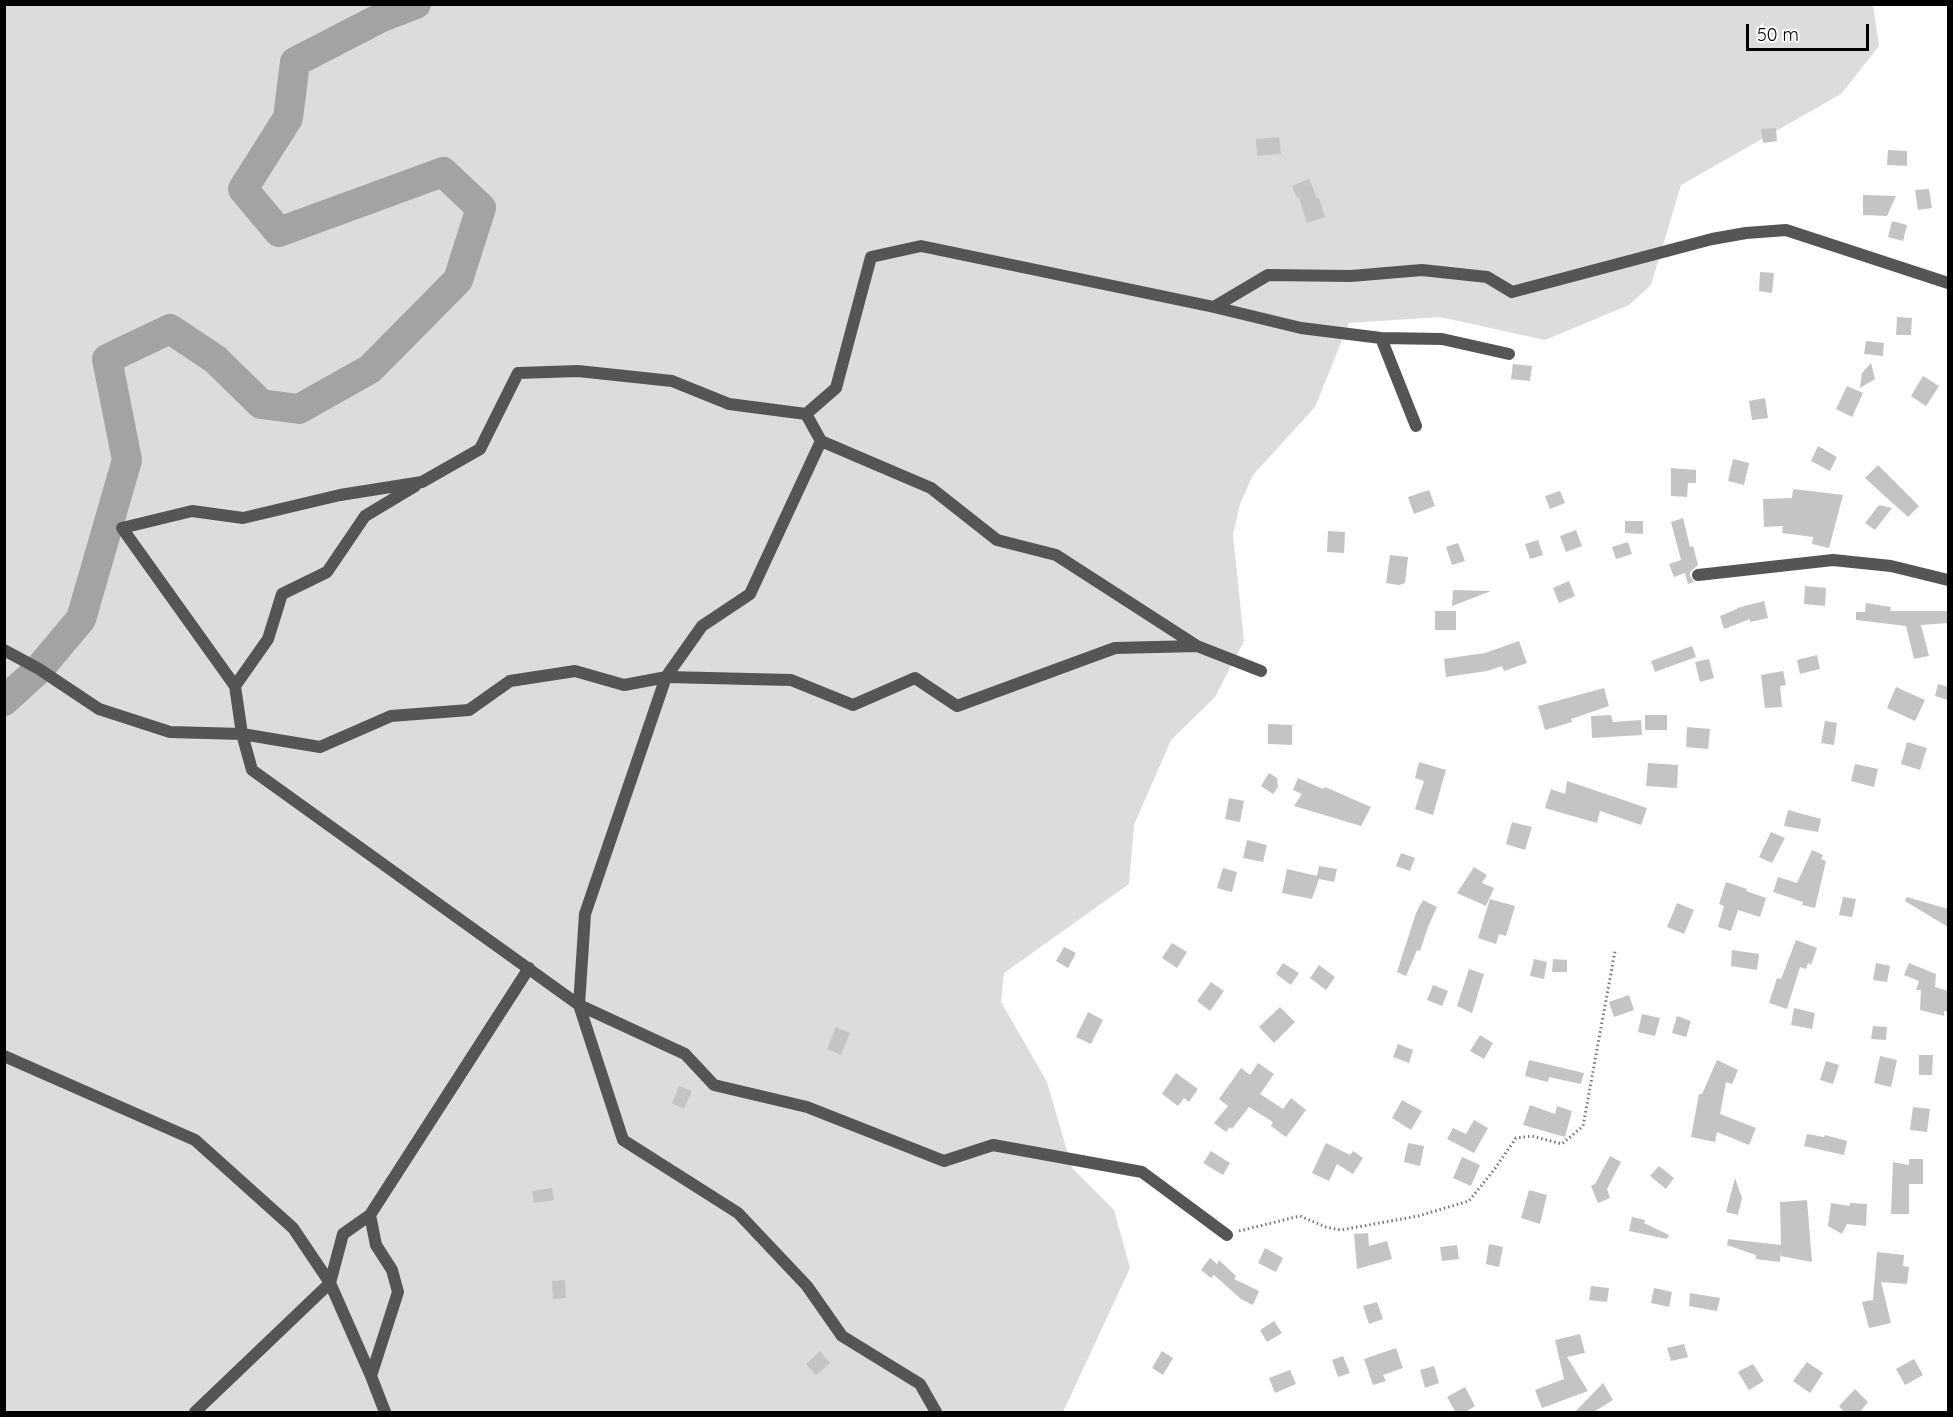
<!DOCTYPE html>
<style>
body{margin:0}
#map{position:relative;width:1953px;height:1417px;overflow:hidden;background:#fff;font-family:Quicksand,sans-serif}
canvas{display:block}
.frame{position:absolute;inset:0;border:6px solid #000;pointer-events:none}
.scale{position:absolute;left:1746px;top:24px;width:123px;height:27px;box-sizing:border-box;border:3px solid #000;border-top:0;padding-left:8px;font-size:18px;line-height:21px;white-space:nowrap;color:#000;-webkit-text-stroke:4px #fff;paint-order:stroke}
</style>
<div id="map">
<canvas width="1953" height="1417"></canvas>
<div class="frame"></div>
<div class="scale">50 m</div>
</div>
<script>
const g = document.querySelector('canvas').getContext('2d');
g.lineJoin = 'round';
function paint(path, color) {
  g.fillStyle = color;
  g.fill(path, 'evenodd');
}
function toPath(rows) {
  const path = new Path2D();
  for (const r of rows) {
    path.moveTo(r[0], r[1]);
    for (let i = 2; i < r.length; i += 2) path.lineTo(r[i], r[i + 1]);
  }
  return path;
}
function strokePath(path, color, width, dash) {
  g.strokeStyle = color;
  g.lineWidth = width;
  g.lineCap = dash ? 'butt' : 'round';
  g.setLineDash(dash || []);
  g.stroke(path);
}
paint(toPath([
 [5,5,1873,5,1879,46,1841,94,1681,185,1651,285,1629,305,1545,340,1440,317,1349,323,1315,407,1253,475,1240,504,1233,535,1244,641,1215,697,1171,740,1134,825,1129,884,1004,973,1001,1002,1047,1082,1072,1168,1114,1210,1130,1268,1063,1412,5,1412]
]), '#dcdcdc');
strokePath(toPath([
 [4,701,39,669,81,619,127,460,107,359,170,329,215,359,261,404,299,409,370,369,458,280,481,208,443,172,279,232,243,189,288,118,295,62,382,17,416,4]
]), '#a3a3a3', 30);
paint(toPath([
 [1776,128,1777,141,1763,143,1761,129],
 [1279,137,1281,154,1257,156,1256,139],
 [1888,150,1907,151,1907,166,1887,165],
 [1309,179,1317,198,1319,198,1325,217,1307,223,1299,197,1297,198,1292,186],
 [1929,189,1932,208,1918,210,1915,190],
 [1863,195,1896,196,1887,216,1863,215],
 [1892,221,1907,225,1903,241,1888,237],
 [1760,272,1774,273,1772,293,1759,291],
 [1897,317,1912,318,1911,335,1896,335],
 [1866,341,1884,343,1883,356,1864,354],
 [1871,363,1875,379,1860,388,1862,373],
 [1513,364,1532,366,1530,381,1511,379],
 [1923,376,1939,386,1926,406,1911,396],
 [1847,386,1863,393,1852,417,1836,409],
 [1765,398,1768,418,1752,420,1749,401],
 [1818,446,1837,457,1830,471,1811,461],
 [1733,459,1749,463,1744,485,1728,481],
 [1878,465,1919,506,1908,517,1865,478],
 [1671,468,1696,470,1696,483,1688,483,1687,497,1671,496],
 [1793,489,1843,495,1829,548,1812,544,1813,537,1782,533,1783,526,1764,527,1763,499,1792,498],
 [1429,490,1435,506,1414,514,1408,497],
 [1560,491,1565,503,1550,509,1545,496],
 [1879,505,1892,508,1875,530,1865,523],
 [1683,518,1690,547,1693,546,1698,565,1690,572,1690,576,1694,582,1688,584,1685,573,1674,577,1669,564,1681,560,1671,522],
 [1625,521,1643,521,1643,534,1625,533],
 [1576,530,1582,546,1566,552,1560,536],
 [1328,531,1345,532,1344,553,1327,552],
 [1538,540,1543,555,1530,559,1525,544],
 [1628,542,1632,554,1616,559,1612,547],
 [1458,543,1465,561,1452,565,1446,547],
 [1390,555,1408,557,1405,583,1399,585,1386,583],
 [1569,581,1575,596,1559,603,1553,588],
 [1805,586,1826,588,1825,606,1804,604],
 [1453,590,1491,591,1452,606],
 [1764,601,1768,618,1750,622,1750,619,1724,629,1720,616,1737,609,1737,608],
 [1866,603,1891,607,1890,611,1948,611,1948,623,1921,625,1929,656,1914,659,1906,626,1856,620,1856,612,1865,612],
 [1435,611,1456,611,1456,630,1435,630],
 [1519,641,1527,663,1504,671,1502,666,1487,671,1446,677,1444,659,1485,653],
 [1692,646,1696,657,1655,672,1651,661],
 [1817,655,1820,669,1800,674,1797,660],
 [1709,659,1714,678,1700,682,1695,662],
 [1783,671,1786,685,1780,686,1782,707,1765,708,1761,675],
 [1938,684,1948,687,1948,700,1935,696],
 [1896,687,1925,700,1915,721,1887,708],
 [1604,688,1609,706,1571,719,1572,722,1545,730,1538,706],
 [1611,715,1613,722,1641,720,1642,735,1592,738,1591,716],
 [1645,715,1667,715,1667,730,1645,730],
 [1825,721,1837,723,1834,745,1821,743],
 [1268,724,1292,725,1292,745,1268,744],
 [1687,727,1710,729,1708,749,1686,747],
 [1907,742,1927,748,1920,770,1901,764],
 [1419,762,1446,770,1433,815,1415,809,1424,781,1415,778],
 [1648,763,1678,765,1677,788,1646,786],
 [1855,764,1878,769,1874,787,1851,781],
 [1269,773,1277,778,1278,787,1273,794,1261,786],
 [1298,778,1323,789,1325,787,1371,807,1361,826,1294,806,1302,794,1293,790],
 [1567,781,1647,808,1641,825,1600,811,1597,823,1545,808,1551,789,1565,794],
 [1229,798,1244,801,1240,822,1225,819],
 [1788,810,1821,819,1818,832,1784,826],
 [1512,822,1532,827,1525,850,1506,844],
 [1771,832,1785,838,1772,863,1759,857],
 [1247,840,1267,845,1263,862,1243,858],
 [1812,850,1823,855,1821,859,1826,861,1815,908,1802,905,1803,902,1773,892,1778,877,1797,883],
 [1401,853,1415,858,1410,871,1396,866],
 [1319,866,1337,869,1334,882,1319,879,1312,899,1282,893,1287,869,1317,876],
 [1474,867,1487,875,1482,883,1494,888,1486,906,1457,893],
 [1223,868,1237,872,1232,892,1217,888],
 [1726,882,1747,889,1746,891,1766,898,1760,917,1738,910,1731,931,1718,927,1724,906,1719,904],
 [1843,897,1856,899,1852,917,1839,915],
 [1907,897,1948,909,1948,927,1905,901],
 [1490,899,1515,906,1506,936,1499,934,1496,944,1478,938],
 [1423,900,1437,907,1428,927,1420,951,1417,950,1406,976,1397,972,1416,913],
 [1677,903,1694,910,1684,934,1667,927],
 [1796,940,1817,948,1811,965,1808,963,1806,969,1800,967,1787,1009,1769,1003,1777,978,1781,979],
 [1172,943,1187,952,1177,968,1162,958],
 [1064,947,1076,953,1068,968,1056,961],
 [1732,950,1759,954,1757,970,1731,966],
 [1534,959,1547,962,1544,979,1530,976],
 [1553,959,1567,960,1567,972,1552,972],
 [1283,963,1299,973,1291,985,1276,974],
 [1876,963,1890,966,1887,982,1873,980],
 [1909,963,1936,974,1935,987,1948,991,1948,1012,1944,1011,1944,1016,1920,1010,1921,990,1916,990,1919,981,1904,975],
 [1319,965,1335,977,1326,990,1310,978],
 [1469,969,1484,974,1472,1013,1457,1006],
 [1211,982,1224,991,1210,1011,1197,1001],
 [1433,985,1448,991,1442,1006,1427,1000],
 [1629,995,1634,1010,1614,1017,1609,1002],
 [1280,1007,1295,1022,1274,1043,1259,1027],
 [1794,1008,1815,1013,1812,1029,1791,1025],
 [1088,1012,1103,1020,1091,1044,1076,1037],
 [1642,1014,1660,1018,1655,1036,1638,1032],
 [1677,1016,1691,1021,1686,1037,1672,1033],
 [1873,1026,1887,1027,1886,1040,1871,1039],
 [836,1027,850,1033,841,1055,827,1049],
 [1480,1035,1493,1043,1484,1059,1470,1051],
 [1398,1044,1413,1050,1409,1063,1393,1057],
 [1919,1055,1933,1055,1932,1075,1919,1075],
 [1880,1056,1897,1060,1891,1087,1874,1083],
 [1529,1060,1584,1073,1581,1084,1549,1077,1548,1082,1525,1076],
 [1717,1060,1738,1070,1732,1084,1726,1082,1720,1114,1756,1128,1749,1145,1717,1132,1715,1142,1691,1137,1699,1094,1702,1094],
 [1826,1061,1839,1065,1833,1084,1820,1080],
 [1258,1063,1274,1074,1260,1094,1283,1109,1291,1098,1306,1110,1286,1137,1271,1126,1273,1122,1249,1107,1232,1129,1230,1127,1226,1132,1214,1123,1228,1106,1219,1099,1241,1068,1250,1075],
 [1176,1073,1198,1089,1189,1102,1184,1098,1178,1106,1162,1094],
 [679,1086,692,1091,684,1109,672,1103],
 [1402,1100,1422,1111,1411,1130,1392,1118],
 [1530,1105,1555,1114,1557,1106,1572,1111,1565,1137,1523,1125],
 [1913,1107,1930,1109,1927,1132,1910,1130],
 [1474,1120,1488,1128,1474,1153,1447,1139,1453,1128,1466,1134],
 [1807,1134,1824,1137,1825,1135,1847,1141,1844,1155,1804,1146],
 [1326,1143,1350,1155,1353,1151,1363,1158,1353,1174,1337,1164,1329,1181,1312,1173],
 [1408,1143,1424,1146,1420,1166,1404,1162],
 [1211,1151,1230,1163,1223,1175,1203,1163],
 [1610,1156,1621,1162,1607,1189,1610,1198,1598,1203,1591,1186,1595,1184],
 [1462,1157,1480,1165,1471,1186,1453,1178],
 [1909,1159,1923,1159,1923,1184,1909,1184,1909,1214,1891,1214,1893,1162,1909,1165],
 [1659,1166,1674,1178,1666,1189,1650,1176],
 [1735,1178,1742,1198,1738,1215,1726,1212],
 [552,1188,554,1200,534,1203,532,1191],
 [1529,1190,1547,1195,1540,1224,1521,1218],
 [1807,1200,1812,1262,1781,1256,1781,1250,1780,1262,1756,1259,1756,1255,1727,1245,1728,1239,1781,1245,1780,1202],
 [1831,1203,1850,1206,1850,1203,1867,1204,1866,1226,1847,1224,1842,1234,1828,1226],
 [1632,1217,1645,1220,1644,1223,1669,1235,1667,1239,1629,1231],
 [1368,1233,1369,1246,1387,1241,1392,1259,1357,1269,1354,1234],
 [1489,1244,1503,1247,1499,1267,1486,1264],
 [1457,1245,1459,1259,1442,1261,1440,1247],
 [1265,1248,1283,1258,1276,1272,1258,1263],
 [1877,1252,1904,1255,1903,1266,1909,1267,1907,1284,1881,1282,1891,1323,1869,1328,1862,1302,1873,1300],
 [1210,1258,1217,1264,1219,1260,1236,1276,1234,1279,1259,1291,1253,1305,1241,1299,1214,1275,1211,1278,1201,1270],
 [565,1280,566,1298,553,1299,552,1281],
 [1591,1286,1609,1288,1607,1302,1589,1300],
 [1654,1288,1672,1292,1669,1307,1651,1303],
 [1690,1293,1720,1298,1717,1311,1689,1306],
 [1377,1302,1383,1319,1369,1324,1363,1306],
 [1274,1321,1282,1333,1267,1342,1260,1330],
 [1580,1334,1585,1353,1567,1357,1588,1391,1542,1408,1535,1390,1564,1379,1555,1340],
 [1684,1344,1688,1357,1671,1361,1667,1348],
 [1396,1348,1403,1368,1383,1375,1386,1381,1373,1385,1364,1359],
 [820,1351,830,1363,816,1375,806,1364],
 [1162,1351,1173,1358,1163,1375,1152,1368],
 [1343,1356,1350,1373,1338,1377,1332,1360],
 [1914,1359,1923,1375,1905,1385,1896,1369],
 [1807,1362,1823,1373,1810,1393,1793,1381],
 [1753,1364,1764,1381,1749,1390,1738,1372],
 [1434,1366,1439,1383,1425,1388,1420,1370],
 [1290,1370,1296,1384,1275,1393,1269,1378],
 [1603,1383,1613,1400,1592,1413,1574,1413],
 [1465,1387,1475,1406,1464,1413,1456,1413,1447,1397],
 [1855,1389,1868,1402,1859,1413,1845,1413,1839,1406]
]), '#c4c4c4');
strokePath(toPath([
 [1239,1231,1300,1216,1326,1227,1341,1230,1418,1216,1469,1201,1494,1170,1516,1138,1532,1136,1562,1144,1583,1126,1615,951]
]), '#777', 3, [1.5, 3]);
strokePath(toPath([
 [1214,307,1301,328,1381,338,1416,426],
 [1381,338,1442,339,1509,354],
 [806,414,821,441,931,488,997,540,1056,555,1197,646],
 [821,441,750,594,702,626,666,677,585,914,579,1005,623,1140,738,1213,807,1286,842,1336,920,1384,936,1412],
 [1698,575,1833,560,1891,566,1948,580],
 [4,650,39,669,99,709,170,732,242,734,320,747,391,716,469,710,510,681,575,671,624,685,667,677,791,680,853,705,915,678,957,706,1115,648,1197,646,1261,671],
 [235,686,268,639,282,594,327,572,365,516,415,486],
 [4,1056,195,1140,293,1228,330,1283,371,1376,385,1412],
 [370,1215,376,1245,392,1270,398,1292,371,1376],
 [1227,1235,1142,1172,993,1145,944,1161,807,1107,714,1085,685,1054,579,1005,252,770,242,734,235,686,122,528,192,511,243,518,340,495,422,482,480,449,518,373,578,371,672,381,729,404,806,414,836,388,871,257,921,246,1214,307,1268,275,1351,276,1422,270,1487,277,1512,292,1712,239,1746,233,1786,230,1948,283],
 [195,1412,330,1283,343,1234,370,1215,529,968]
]), '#555', 12);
</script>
